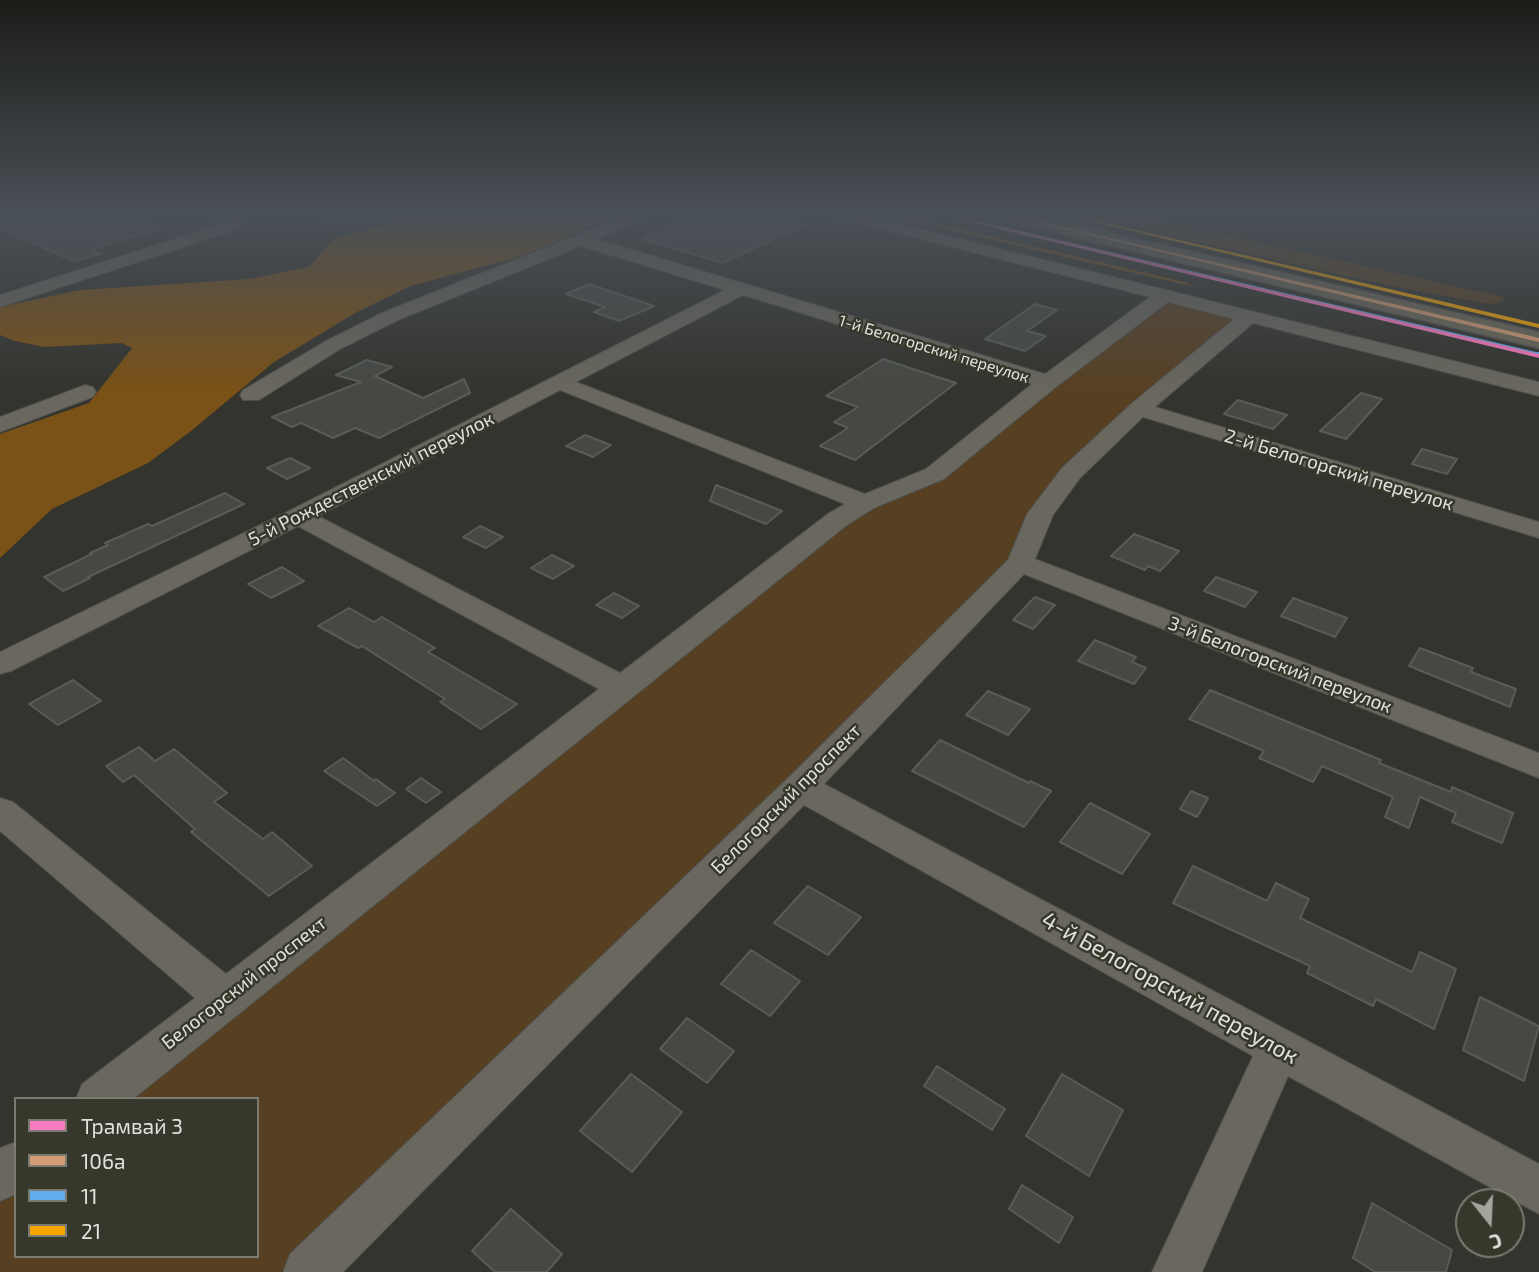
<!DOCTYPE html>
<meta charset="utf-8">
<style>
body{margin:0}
#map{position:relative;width:1539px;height:1272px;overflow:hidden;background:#33342e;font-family:"Exo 2",sans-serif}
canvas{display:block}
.legend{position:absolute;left:14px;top:1097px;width:245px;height:161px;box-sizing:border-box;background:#35382a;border:2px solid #7a7c71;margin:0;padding:9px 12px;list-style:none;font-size:21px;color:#e1e3db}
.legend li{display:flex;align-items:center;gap:14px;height:35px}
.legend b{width:35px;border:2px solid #7a7c71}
.north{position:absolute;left:1455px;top:1188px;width:70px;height:70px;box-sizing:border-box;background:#35382a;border:2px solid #7a7c71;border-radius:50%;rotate:162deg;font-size:19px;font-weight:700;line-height:28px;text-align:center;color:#e1e3db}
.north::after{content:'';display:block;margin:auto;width:24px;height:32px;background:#a4a69e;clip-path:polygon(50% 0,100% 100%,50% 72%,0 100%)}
</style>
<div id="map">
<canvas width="1539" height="1272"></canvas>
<ul class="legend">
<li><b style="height:9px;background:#fe7ac1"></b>Трамвай 3</li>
<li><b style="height:9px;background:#d39c74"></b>106а</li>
<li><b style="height:9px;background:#60acee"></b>11</li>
<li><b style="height:9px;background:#f7a600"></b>21</li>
</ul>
<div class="north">С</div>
</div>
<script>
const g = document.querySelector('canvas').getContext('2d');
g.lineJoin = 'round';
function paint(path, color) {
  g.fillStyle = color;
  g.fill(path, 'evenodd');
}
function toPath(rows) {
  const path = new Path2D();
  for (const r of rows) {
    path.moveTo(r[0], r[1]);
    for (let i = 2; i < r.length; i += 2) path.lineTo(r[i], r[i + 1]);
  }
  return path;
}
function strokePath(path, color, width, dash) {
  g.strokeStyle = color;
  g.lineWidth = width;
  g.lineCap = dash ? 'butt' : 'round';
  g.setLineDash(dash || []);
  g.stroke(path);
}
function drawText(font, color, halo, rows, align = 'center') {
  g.font = font + ' "Exo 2",sans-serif';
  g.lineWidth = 5;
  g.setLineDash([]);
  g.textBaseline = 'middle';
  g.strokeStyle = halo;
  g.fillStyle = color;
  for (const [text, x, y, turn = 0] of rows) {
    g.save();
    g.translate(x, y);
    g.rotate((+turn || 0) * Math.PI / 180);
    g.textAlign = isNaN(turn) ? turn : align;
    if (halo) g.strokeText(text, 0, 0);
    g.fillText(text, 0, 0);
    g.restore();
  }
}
paint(toPath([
 [300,214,417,214,385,227]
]), '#3b3f2d');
paint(toPath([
 [1070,214,1132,214,1504,297,1500,302,1490,304,1401,288],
 [1169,302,1233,319,1233,324,1145,397,1010,564,281,1272,0,1272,0,1189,16,1177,16,1256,257,1256,257,1099,114,1099,849,516,912,490,1160,304]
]), '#574022');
paint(toPath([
 [427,214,624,214,599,221,562,239,515,258,410,286,355,313,274,362,191,431,148,463,52,509,0,558,0,434,89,403,132,348,122,343,44,347,15,341,0,335,0,307,80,290,250,279,309,267,333,239],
 [880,214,897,214,1184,282,1195,287]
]), '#7a5116');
const building = toPath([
 [44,214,119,214,159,229,91,249,101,254,74,261,0,229,0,225,44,214],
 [697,214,762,214,804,225,723,263,642,239,697,214],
 [589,284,654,306,619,321,594,312,605,307,566,294,589,284],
 [1035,304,1057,310,1027,331,1046,336,1025,351,985,339,1035,304],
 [883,359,956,383,855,460,820,446,848,428,834,422,858,407,826,396,883,359],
 [367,360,392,367,375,376,423,398,464,379,470,393,379,438,355,428,333,438,301,423,292,427,272,417,361,382,336,375,367,360],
 [1361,393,1382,399,1346,439,1320,431,1361,393],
 [1238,400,1287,415,1273,429,1224,414,1238,400],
 [585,435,611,445,593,457,566,446,585,435],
 [1422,449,1457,459,1447,474,1412,464,1422,449],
 [290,458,310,468,287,479,267,468,290,458],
 [716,485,762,503,782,511,766,524,710,501,716,485],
 [225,493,244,504,88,577,90,578,63,591,44,577,92,554,90,553,108,545,105,543,148,524,152,526,225,493],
 [480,526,503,537,486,548,463,537,480,526],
 [1134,534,1179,551,1160,571,1148,566,1145,570,1111,556,1134,534],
 [552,555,574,566,553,579,531,568,552,555],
 [282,567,304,581,271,598,248,584,282,567],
 [1216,577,1257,592,1245,607,1204,591,1216,577],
 [614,593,639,606,622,618,596,605,614,593],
 [1035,597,1055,605,1033,629,1013,620,1035,597],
 [1293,598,1347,618,1335,637,1281,616,1293,598],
 [349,608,374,622,382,617,394,624,435,648,428,652,517,704,481,729,440,702,445,699,362,646,358,648,318,626,349,608],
 [1095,640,1136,657,1132,662,1146,668,1134,684,1078,661,1095,640],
 [1420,648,1473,668,1471,672,1516,689,1510,707,1409,666,1420,648],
 [73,680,101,701,58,725,29,704,73,680],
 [1210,690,1381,760,1379,763,1451,792,1452,787,1513,813,1502,843,1452,822,1456,813,1420,797,1409,828,1385,817,1393,797,1322,766,1313,782,1259,758,1264,751,1189,719,1210,690],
 [988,691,1030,709,1008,735,966,715,988,691],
 [940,740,1029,783,1030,781,1051,791,1024,827,912,771,940,740],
 [139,747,155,761,174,749,227,793,214,802,263,839,272,832,312,866,269,896,191,832,195,829,134,775,123,782,106,766,139,747],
 [343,758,374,781,376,779,395,793,377,806,324,771,343,758],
 [421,778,441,792,426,803,406,789,421,778],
 [1191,791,1208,798,1197,817,1180,809,1191,791],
 [1090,803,1150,834,1122,874,1060,842,1090,803],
 [1193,866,1267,901,1276,883,1309,899,1300,918,1412,972,1420,952,1456,969,1434,1029,1376,999,1373,1006,1307,973,1310,966,1173,903,1193,866],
 [808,886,861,917,828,955,774,923,808,886],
 [751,950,800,981,770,1016,721,984,751,950],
 [1480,997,1539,1026,1524,1081,1463,1050,1480,997],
 [687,1018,734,1051,707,1083,660,1049,687,1018],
 [937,1066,1005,1109,992,1130,924,1086,937,1066],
 [631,1074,682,1112,632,1172,580,1131,631,1074],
 [1062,1074,1123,1110,1089,1176,1026,1136,1062,1074],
 [1022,1185,1073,1217,1059,1243,1009,1209,1022,1185],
 [1372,1203,1452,1250,1446,1272,1375,1272,1353,1258,1372,1203],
 [511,1209,562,1254,547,1272,495,1272,472,1251,511,1209]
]);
paint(building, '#464843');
strokePath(building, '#595c56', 2);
const minor = toPath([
 [208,214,235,214,245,219,241,228,0,307,0,295,228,222,210,217,208,214],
 [630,214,652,214,650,217,596,239,1045,374,1150,297,834,217,832,214,858,214,1539,382,1539,396,1253,323,1155,407,1539,522,1539,538,1143,417,1080,478,1053,515,1035,559,1539,753,1539,778,1024,574,824,784,1539,1164,1539,1214,1288,1076,1202,1272,1152,1272,1253,1056,804,805,343,1272,283,1272,290,1254,788,778,1008,560,1027,514,1062,468,1131,404,1234,319,1168,302,1056,387,944,479,874,508,847,525,133,1099,76,1099,82,1084,195,998,0,831,0,798,13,802,226,974,599,689,298,526,11,671,0,674,0,652,289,511,725,290,581,246,398,320,340,349,259,400,243,400,240,395,243,390,326,341,384,312,630,214],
 [743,295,1032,384,926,469,865,494,576,382,743,295],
 [560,390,845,504,829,513,620,673,318,516,560,390],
 [85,385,93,387,96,392,93,397,0,432,0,417,85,385],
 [16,1142,16,1194,0,1201,0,1148,16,1142]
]);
const major = toPath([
 [993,214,1029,214,1539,332,1539,348,1003,220,996,218,993,214]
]);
strokePath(minor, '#4e4f4b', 2);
strokePath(major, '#4e4f4b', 3);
paint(minor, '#69675e');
paint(major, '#6a6759');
paint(toPath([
 [1000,214,1009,214,1539,338,1539,342,1000,214]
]), '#d39c74');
paint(toPath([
 [1000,226,1536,352,1539,352,1539,355,1536,356,998,229,997,228,1000,226]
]), '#60acee');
paint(toPath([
 [1060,214,1069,214,1539,324,1539,328,1060,214]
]), '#f7a600');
paint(toPath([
 [937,214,946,214,1539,354,1539,358,937,214]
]), '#fe7ac1');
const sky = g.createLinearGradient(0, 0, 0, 392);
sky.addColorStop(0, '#1c1d19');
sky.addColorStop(0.55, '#4a5057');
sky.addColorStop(1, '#4a505700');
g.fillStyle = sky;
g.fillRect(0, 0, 1539, 392);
drawText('16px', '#e1e3db', '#35382a', [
 ["1-й Белогорский переулок",934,349,17]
]);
drawText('19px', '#e1e3db', '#35382a', [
 ["2-й Белогорский переулок",1339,470,17],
 ["5-й Рождественский переулок",371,479,-27],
 ["3-й Белогорский переулок",1280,665,21],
 ["Белогорский проспект",786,799,-45],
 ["Белогорский проспект",244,983,-38]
]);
drawText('23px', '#e1e3db', '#35382a', [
 ["4-й Белогорский переулок",1170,988,29]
]);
</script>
